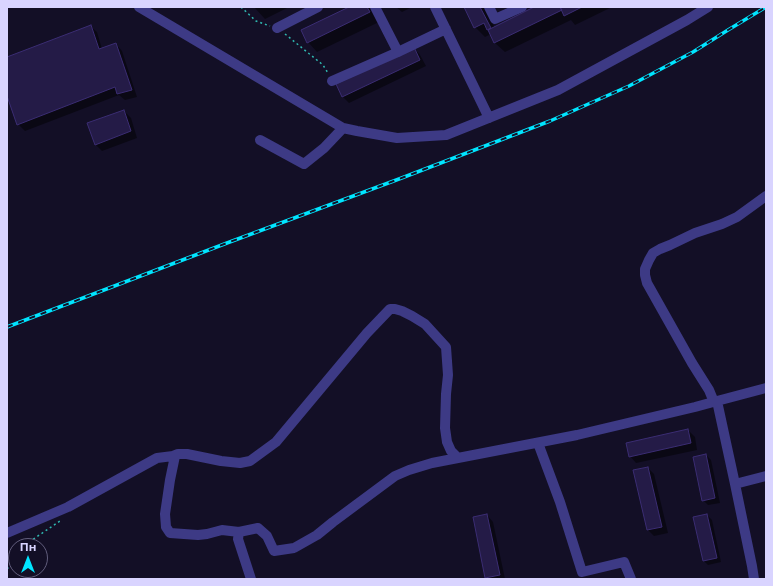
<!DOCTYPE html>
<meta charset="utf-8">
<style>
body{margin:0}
#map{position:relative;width:773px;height:586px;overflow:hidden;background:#130f26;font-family:Montserrat,sans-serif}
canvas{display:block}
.frame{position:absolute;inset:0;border:8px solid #d9d4ff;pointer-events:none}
.north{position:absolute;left:8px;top:538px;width:40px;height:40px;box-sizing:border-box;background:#130f26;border:1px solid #625e7d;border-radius:50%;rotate:0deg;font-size:11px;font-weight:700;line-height:16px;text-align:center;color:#d9d4ff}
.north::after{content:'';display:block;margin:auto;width:14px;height:18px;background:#00e5ff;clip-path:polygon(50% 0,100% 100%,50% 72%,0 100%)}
</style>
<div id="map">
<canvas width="773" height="586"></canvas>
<div class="frame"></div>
<div class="north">Пн</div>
</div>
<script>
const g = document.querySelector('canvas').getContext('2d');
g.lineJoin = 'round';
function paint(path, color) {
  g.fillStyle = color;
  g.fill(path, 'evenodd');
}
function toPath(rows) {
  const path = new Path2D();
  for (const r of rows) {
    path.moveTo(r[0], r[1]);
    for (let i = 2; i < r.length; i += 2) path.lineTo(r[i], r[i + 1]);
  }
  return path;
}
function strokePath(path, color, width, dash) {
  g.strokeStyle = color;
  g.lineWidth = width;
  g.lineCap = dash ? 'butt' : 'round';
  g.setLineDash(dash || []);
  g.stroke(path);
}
paint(toPath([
 [254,7,289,7,265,19],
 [352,7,369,7,373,11,379,22,317,52,308,42],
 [396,7,412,7,402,12],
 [465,7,484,7,495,28,536,7,612,7,575,25,571,20,505,52,495,43,491,34,485,37,475,27],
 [90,26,97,32,102,49,116,44,122,51,137,97,125,100,119,95,25,131,18,124,7,93,7,58],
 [414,48,420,55,426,66,349,103,343,97],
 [124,111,131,118,137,138,102,151,95,144],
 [688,430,695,437,697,450,636,463,630,456],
 [706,455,711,460,720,503,708,505,703,500],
 [648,468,654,474,668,533,654,536,648,530],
 [487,515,493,522,505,579,488,579,486,577],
 [707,515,712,520,721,562,708,565,703,560]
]), '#0007');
const building = toPath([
 [349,7,367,7,370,12,307,43,301,30,349,7],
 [464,7,480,7,491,28,487,30,484,23,474,28,464,7],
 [534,7,560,7,562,10,494,43,488,30,534,7],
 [560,7,582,7,564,16,560,7],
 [91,25,99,49,116,43,132,90,117,94,115,87,17,125,7,96,7,57,91,25],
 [414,47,420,60,342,97,336,84,414,47],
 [124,110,131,131,95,145,87,123,124,110],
 [688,429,691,443,629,457,626,443,688,429],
 [706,454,715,498,702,501,693,457,706,454],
 [648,467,662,527,647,530,633,470,648,467],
 [487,514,500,575,485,578,473,517,487,514],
 [707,514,717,558,703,561,693,517,707,514]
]);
paint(building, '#241b47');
strokePath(building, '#3b2d73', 1);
strokePath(toPath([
 [241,7,256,21,270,26],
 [285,34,323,65,328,73],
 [26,546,32,540,60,521],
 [7,569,16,559]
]), '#2fb8b0', 1.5, [2, 3]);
strokePath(toPath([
 [139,7,343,128,357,131,397,138,446,135,558,90,687,20,708,7],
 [375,7,398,52],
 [435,7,489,118],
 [489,7,495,19,522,7],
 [277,28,318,7],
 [332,81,398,52,446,29],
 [260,140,304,164,324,148,343,128],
 [717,401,766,388],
 [714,402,709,390,692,363,647,283,645,275,645,269,649,260,653,253,660,249,670,245,695,233,722,224,737,217,766,196],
 [538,443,560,502,582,572,624,562,631,579],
 [175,456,170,480,165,514,166,527,170,533,198,535,207,534,222,530,239,532],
 [735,484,752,566,754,579],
 [7,533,68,507,157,458,173,456,178,454,187,454,221,461,240,463,250,461,276,442,367,333,390,309,395,309,402,311,412,316,425,324,446,347,448,375,446,394,445,428,447,442,451,451,458,458],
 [251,579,238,539,239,532,258,528,267,536,274,551,294,548,317,535,333,522,395,476,409,470,432,463,577,435,695,407,717,401,735,484,766,476]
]), '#3d3a85', 10);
const rail = toPath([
 [7,327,227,243,399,179,550,121,629,86,693,52,728,30,766,7]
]);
strokePath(rail, '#00e5ff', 3.5);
strokePath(rail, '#130f26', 2, [6]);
</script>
